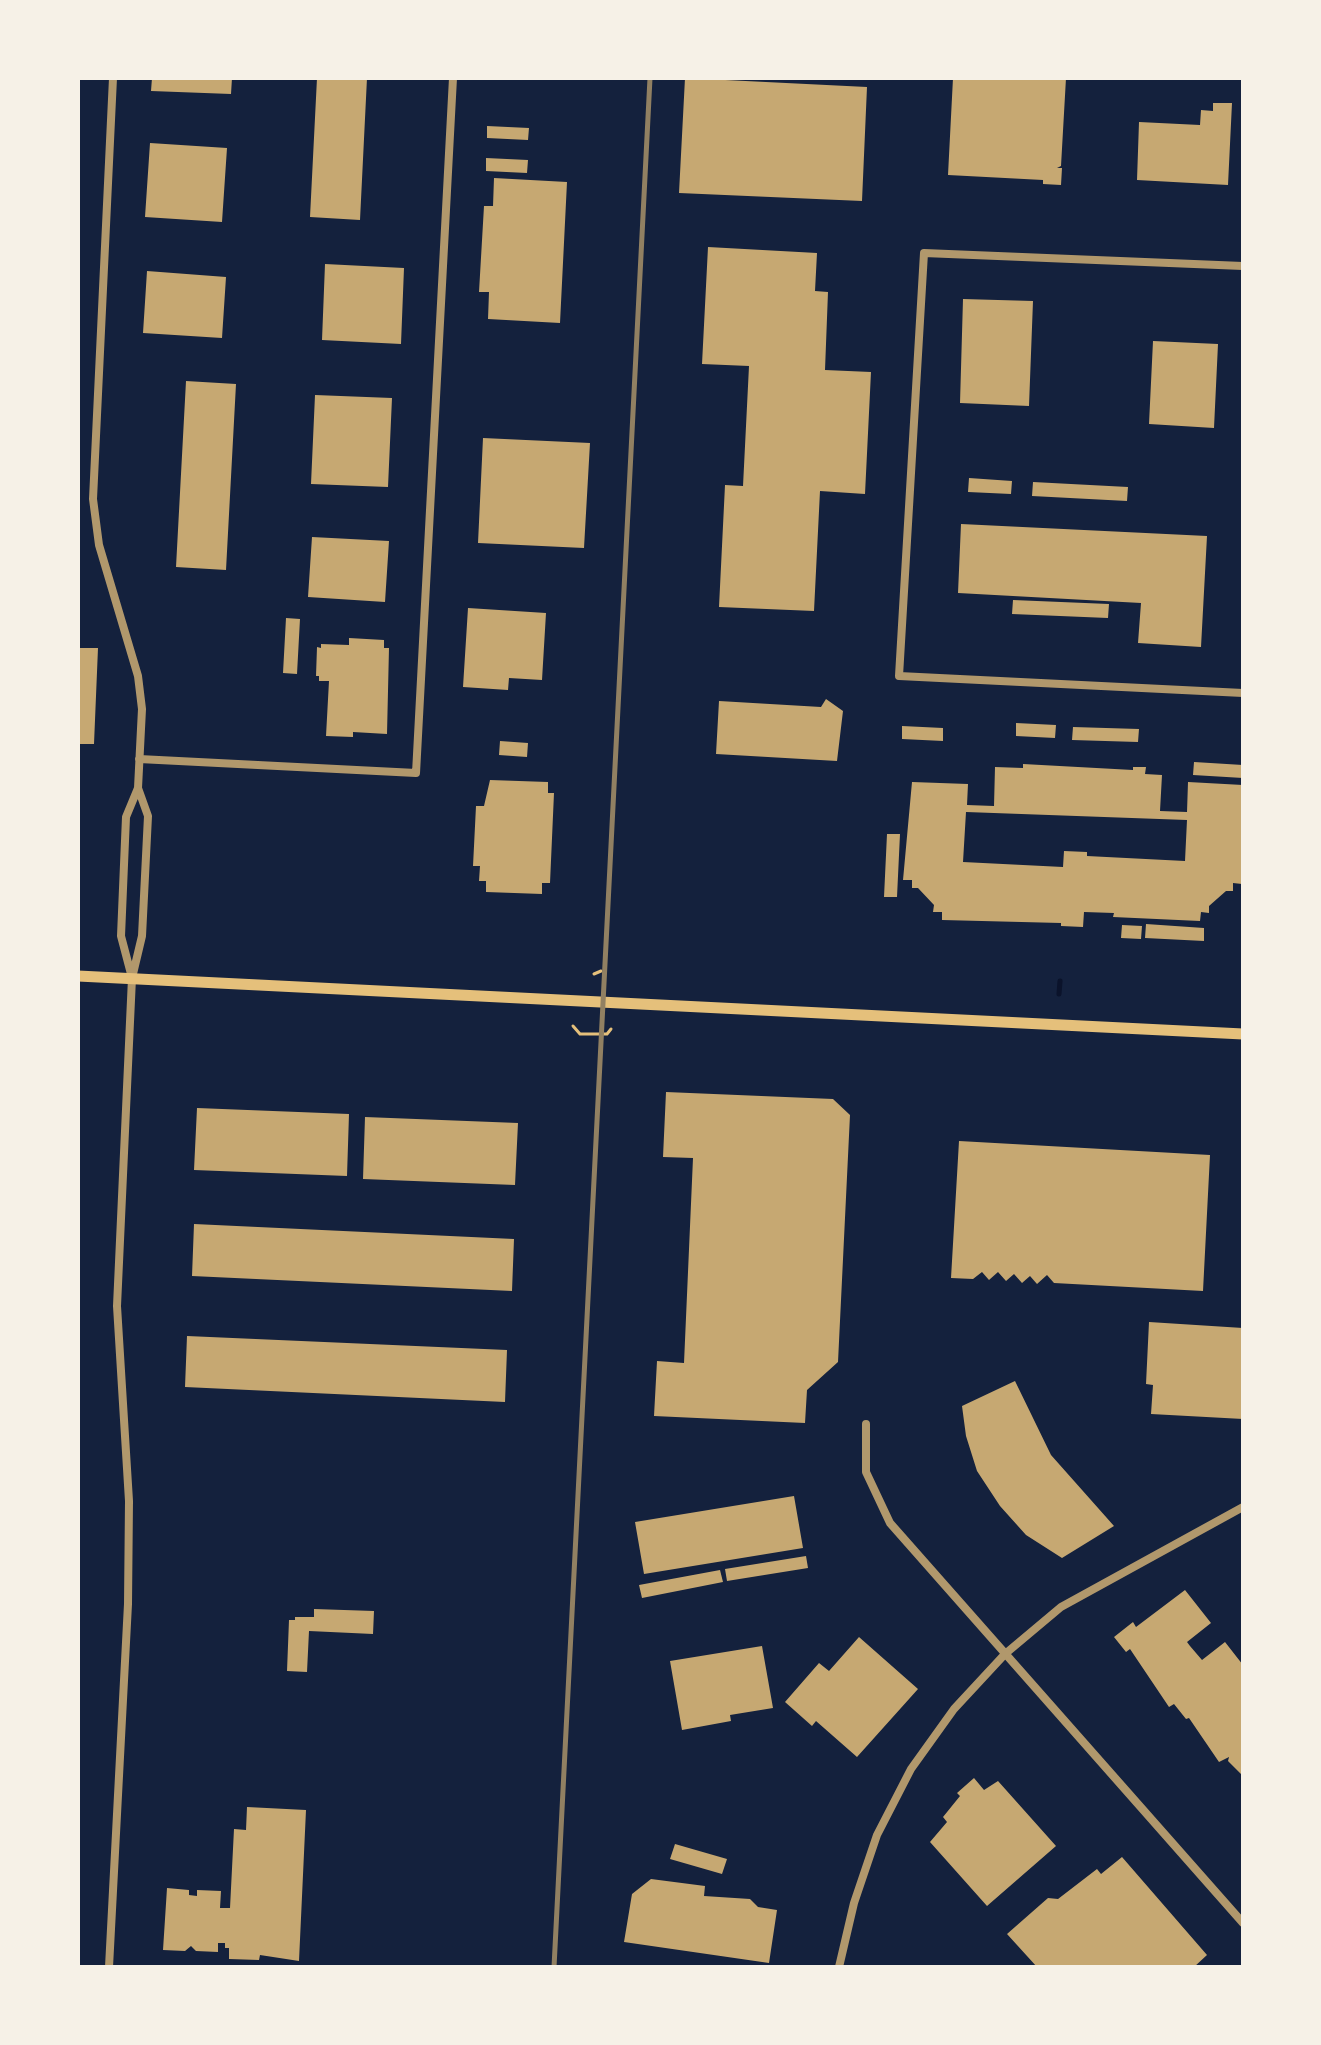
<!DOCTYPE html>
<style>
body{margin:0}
#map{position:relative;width:1321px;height:2045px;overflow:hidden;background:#14213d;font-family:"Golos Text",sans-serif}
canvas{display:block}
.frame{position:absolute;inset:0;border:80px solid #f6f1e7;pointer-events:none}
</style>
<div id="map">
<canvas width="1321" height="2045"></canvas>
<div class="frame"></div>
</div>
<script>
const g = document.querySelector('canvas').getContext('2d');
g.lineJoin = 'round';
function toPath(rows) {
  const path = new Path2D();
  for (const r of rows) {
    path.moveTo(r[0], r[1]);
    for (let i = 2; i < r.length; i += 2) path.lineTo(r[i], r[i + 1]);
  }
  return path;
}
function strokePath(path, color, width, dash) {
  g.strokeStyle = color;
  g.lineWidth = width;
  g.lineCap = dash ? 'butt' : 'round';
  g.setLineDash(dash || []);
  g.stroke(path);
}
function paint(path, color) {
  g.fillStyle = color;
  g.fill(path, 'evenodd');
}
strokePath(toPath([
 [1059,994,1060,981]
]), '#0b132b', 5);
paint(toPath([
 [152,78,232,78,231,94,151,91],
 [317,78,367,78,360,220,310,217],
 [685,78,867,87,862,201,679,193],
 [953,78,1066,78,1061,166,1057,168,1062,168,1061,185,1043,184,1043,180,948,175],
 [1213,103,1232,103,1228,185,1137,180,1139,122,1200,125,1201,110,1213,111],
 [487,126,529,128,528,140,487,138],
 [150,143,227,148,222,222,145,217],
 [486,158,528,160,527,173,486,171],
 [494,178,567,182,560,323,488,319,489,292,479,292,484,206,493,206],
 [708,247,817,253,815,291,828,292,825,370,871,372,865,494,820,491,814,611,719,607,725,485,743,486,749,366,702,364],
 [325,264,404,268,401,344,322,340],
 [147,271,226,277,222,338,143,333],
 [963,299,1033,301,1029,406,960,403],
 [1153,341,1218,344,1214,428,1149,424],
 [186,381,236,384,226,570,176,567],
 [315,395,392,398,388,487,311,484],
 [483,438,590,443,584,548,478,543],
 [969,478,1012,481,1011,494,968,492],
 [1033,482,1128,487,1127,501,1032,496],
 [961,524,1207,536,1201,647,1138,643,1141,603,958,593],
 [312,537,389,541,385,602,308,597],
 [1013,600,1109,604,1108,618,1012,614],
 [468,608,546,613,542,680,509,678,508,690,463,687],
 [286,618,300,619,297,674,283,673],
 [349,638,384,640,384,648,389,648,387,734,353,732,353,737,326,736,329,681,319,681,319,676,316,676,317,647,321,648,321,644,349,645],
 [78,648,98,648,94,744,78,744],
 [826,699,843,711,837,761,716,754,719,701,821,707],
 [1016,723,1056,725,1055,738,1016,736],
 [902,726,943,728,943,741,902,739],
 [1073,727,1139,729,1138,742,1072,740],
 [500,741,528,743,527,757,499,755],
 [1194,762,1243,765,1243,778,1193,775],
 [1023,764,1133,770,1133,767,1146,767,1145,774,1162,775,1160,811,1187,812,1188,782,1243,785,1242,884,1233,883,1233,891,1226,891,1209,906,1209,913,1201,912,1200,921,1113,917,1114,913,1084,912,1083,927,1061,926,1061,923,942,920,942,912,933,912,934,905,918,888,912,888,912,880,903,880,912,782,968,784,967,805,994,806,995,767,1023,768],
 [966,812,1187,820,1185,861,1087,856,1087,852,1064,851,1063,867,963,862],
 [490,780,548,782,548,793,554,793,550,883,542,883,542,894,486,892,486,881,479,881,480,866,473,866,476,806,484,806],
 [887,834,900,834,897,897,884,897],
 [1146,924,1204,928,1204,941,1145,938],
 [1122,925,1142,926,1141,939,1121,938],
 [666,1092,833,1099,850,1115,838,1362,807,1390,805,1423,654,1416,657,1361,684,1363,693,1158,663,1157],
 [197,1108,349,1114,347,1176,194,1170],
 [365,1117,518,1123,515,1185,363,1179],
 [959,1141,1210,1155,1203,1291,1054,1283,1047,1275,1037,1284,1030,1276,1022,1283,1014,1274,1006,1281,998,1272,989,1280,982,1272,973,1279,951,1278],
 [194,1224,514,1239,512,1291,192,1276],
 [1149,1322,1243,1328,1243,1419,1151,1414,1153,1385,1146,1384],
 [187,1336,507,1350,505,1402,185,1387],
 [1015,1381,1051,1455,1114,1526,1062,1558,1026,1535,1000,1506,977,1471,966,1436,962,1406],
 [794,1496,803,1548,644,1574,635,1522],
 [806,1556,808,1568,727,1581,725,1569],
 [720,1570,723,1582,642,1598,639,1585],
 [1185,1590,1211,1623,1187,1642,1190,1646,1202,1660,1225,1642,1243,1665,1243,1776,1228,1761,1229,1757,1219,1762,1189,1718,1186,1719,1174,1704,1169,1707,1130,1649,1126,1652,1114,1637,1133,1622,1136,1627],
 [314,1609,374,1611,373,1634,309,1631,307,1672,287,1671,289,1620,295,1620,295,1617,314,1617],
 [859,1637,918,1689,857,1757,816,1721,812,1726,785,1702,819,1663,829,1671],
 [762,1646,773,1708,730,1715,731,1721,682,1730,670,1661],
 [974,1778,984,1790,998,1781,1056,1846,987,1906,930,1842,947,1822,943,1817,960,1796,957,1793],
 [247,1807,306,1810,299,1961,260,1955,259,1960,229,1959,229,1948,225,1948,225,1943,218,1943,218,1952,196,1951,191,1946,185,1951,163,1950,167,1888,189,1890,189,1895,197,1896,197,1890,221,1891,220,1908,230,1908,234,1829,246,1830],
 [675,1844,727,1859,722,1874,670,1859],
 [1122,1857,1207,1955,1194,1967,1037,1967,1007,1934,1048,1898,1058,1899,1097,1869,1101,1874],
 [651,1879,705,1886,704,1896,750,1899,758,1907,777,1910,769,1963,624,1942,632,1894]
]), '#c6a872');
strokePath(toPath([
 [594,974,601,971],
 [573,1026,580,1034,607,1034,611,1029]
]), '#e5c07b', 3);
strokePath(toPath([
 [113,78,93,499,99,545,138,676,142,709,138,788,126,817,121,936,131,974],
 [1243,266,924,253,899,676,1243,693],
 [139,759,416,773,453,78],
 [866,1424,866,1472,890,1523,1243,1923],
 [109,1967,128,1604,129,1501,117,1306,132,978,142,936,148,816,138,788],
 [839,1967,854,1903,877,1835,911,1769,954,1709,1005,1654,1061,1607,1243,1507]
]), '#b1986c', 8);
strokePath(toPath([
 [78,976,1243,1034]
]), '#e5c07b', 11);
strokePath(toPath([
 [554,1967,650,78]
]), '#918062', 5);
</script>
